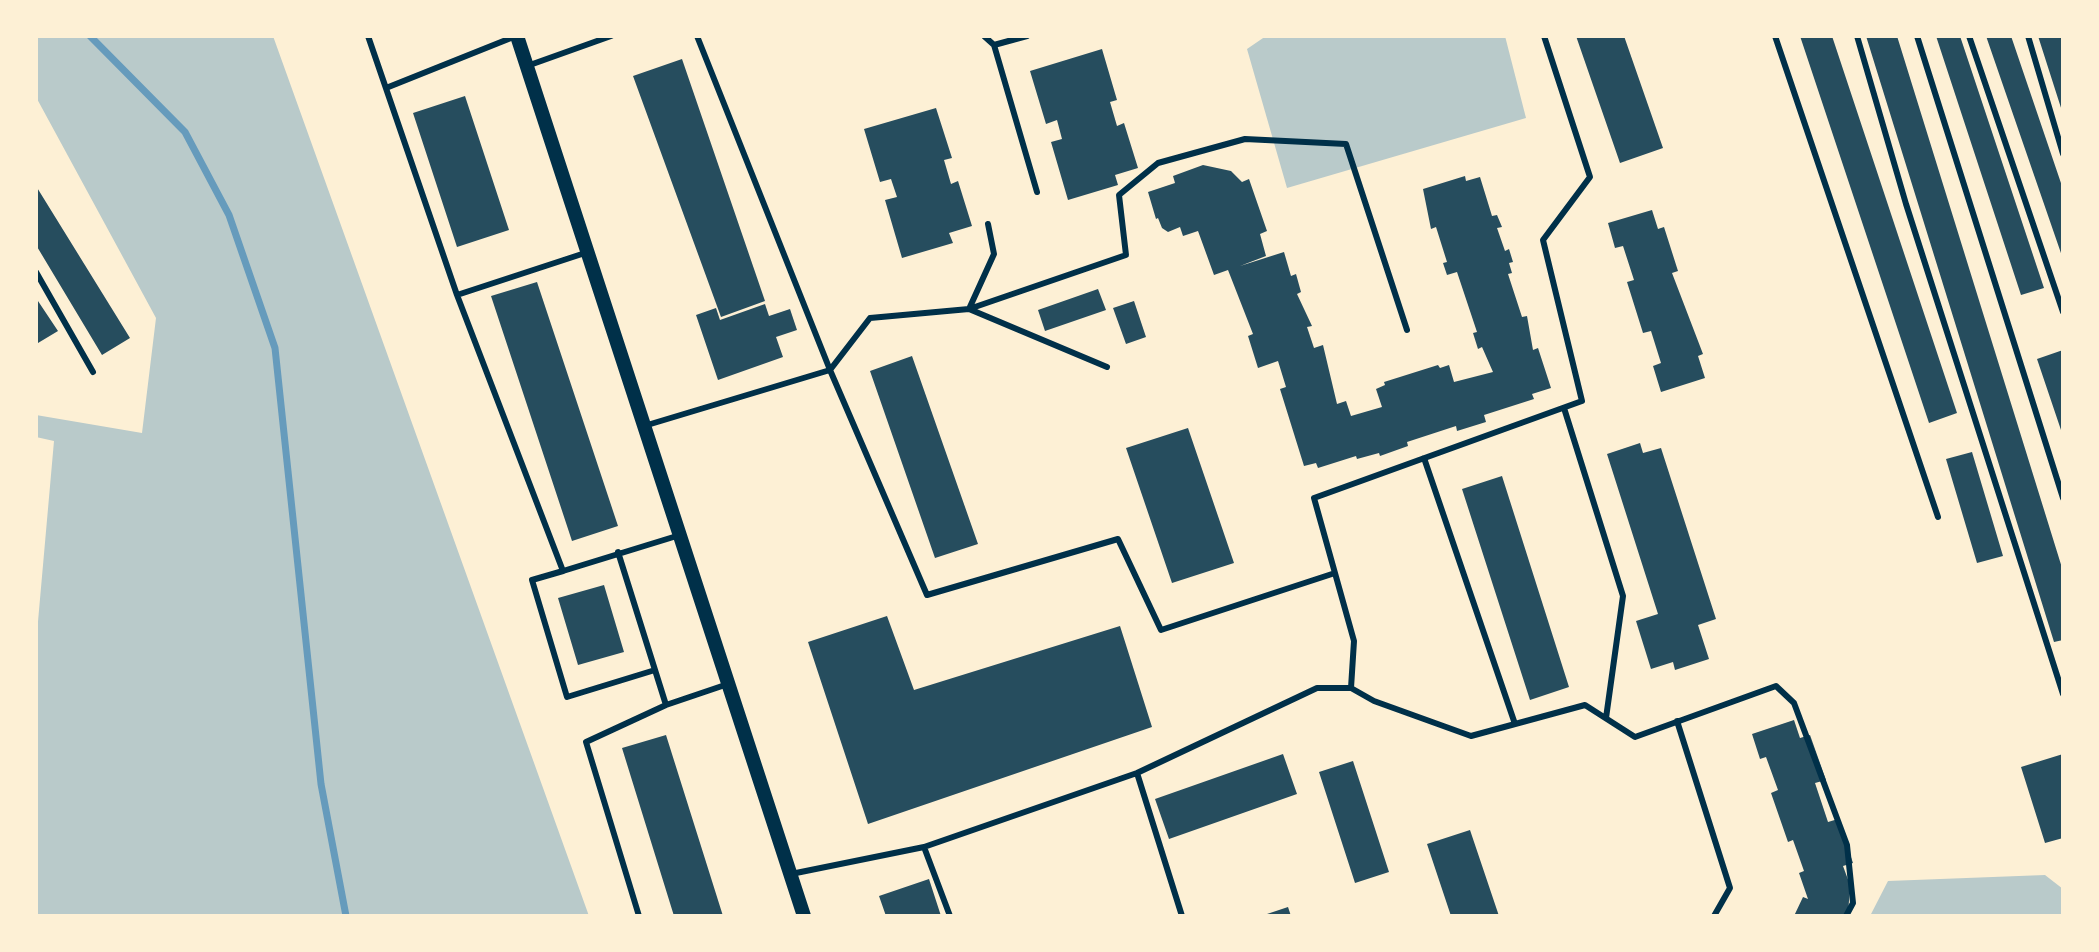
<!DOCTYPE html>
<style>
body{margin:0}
#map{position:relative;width:2099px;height:952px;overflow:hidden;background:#fdf0d5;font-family:Commissioner,sans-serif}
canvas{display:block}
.frame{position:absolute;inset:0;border:38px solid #fdf0d5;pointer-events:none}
</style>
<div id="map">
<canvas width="2099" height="952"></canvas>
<div class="frame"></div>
</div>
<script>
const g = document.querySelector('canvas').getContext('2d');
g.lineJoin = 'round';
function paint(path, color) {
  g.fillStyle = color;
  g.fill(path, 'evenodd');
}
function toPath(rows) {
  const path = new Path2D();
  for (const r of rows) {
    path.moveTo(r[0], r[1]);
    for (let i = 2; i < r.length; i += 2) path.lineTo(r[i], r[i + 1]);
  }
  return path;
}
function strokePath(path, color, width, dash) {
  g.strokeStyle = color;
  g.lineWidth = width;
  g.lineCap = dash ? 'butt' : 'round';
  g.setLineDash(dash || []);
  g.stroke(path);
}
paint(toPath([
 [36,36,273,36,589,916,36,916,36,644,54,441,36,437,36,415,142,433,156,318,36,97],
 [1266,36,1505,36,1526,118,1287,188,1247,49],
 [2045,875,2063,889,2063,916,1870,916,1888,881]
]), '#b9caca');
strokePath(toPath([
 [90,36,185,132,229,215,275,348,321,784,346,916]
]), '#669bbc', 7);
paint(toPath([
 [1576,36,1624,36,1663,148,1620,163],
 [1800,36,1832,36,1957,413,1929,423],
 [1866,36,1897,36,2063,571,2063,640,2054,642],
 [1936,36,1960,36,2044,288,2021,295],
 [1986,36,2011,36,2063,189,2063,259],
 [2038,36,2063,36,2063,111,2062,111],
 [1102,49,1117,100,1110,102,1117,126,1124,123,1138,168,1115,175,1118,185,1068,200,1051,142,1062,139,1057,120,1046,124,1030,71],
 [682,59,765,301,721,317,633,76],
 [465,96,509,230,457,247,413,113],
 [936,108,952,158,944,160,951,184,958,181,972,226,949,233,953,243,902,258,885,200,897,197,891,179,880,182,864,129],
 [1203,165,1231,171,1242,182,1249,179,1267,231,1260,234,1266,256,1240,266,1284,252,1291,276,1296,274,1301,292,1297,294,1312,326,1307,327,1314,348,1323,345,1337,404,1346,401,1351,416,1382,407,1376,389,1385,385,1384,382,1438,365,1440,368,1449,365,1454,382,1493,372,1482,347,1478,349,1473,333,1477,332,1457,272,1447,275,1443,263,1447,262,1436,227,1431,229,1423,189,1465,176,1466,181,1480,177,1492,216,1497,215,1502,227,1497,228,1505,251,1509,249,1513,262,1509,263,1512,273,1508,274,1522,317,1527,316,1533,350,1538,348,1551,388,1532,394,1534,399,1484,415,1486,422,1457,431,1456,426,1407,442,1408,446,1380,456,1379,453,1357,459,1356,456,1318,468,1316,463,1304,466,1280,389,1286,387,1278,361,1258,368,1248,336,1253,334,1228,270,1214,275,1198,231,1183,236,1180,227,1168,232,1162,228,1158,218,1156,219,1148,192,1175,183,1173,176],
 [36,186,130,338,102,355,36,245],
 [1652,210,1658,229,1664,227,1678,271,1672,273,1703,354,1698,356,1705,378,1661,392,1653,366,1661,363,1651,331,1643,333,1627,282,1634,280,1623,246,1615,248,1608,223],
 [537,282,618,526,572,541,491,296],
 [1098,289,1106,310,1045,331,1038,310],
 [36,298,58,331,38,343,36,341],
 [1134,301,1146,337,1126,344,1113,308],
 [765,304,769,316,790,309,797,330,776,337,783,357,718,380,696,315,716,308,720,320],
 [2063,350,2063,432,2062,433,2037,359],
 [912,356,978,544,935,558,870,371],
 [1188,428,1234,563,1172,583,1126,448],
 [1640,443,1643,453,1661,448,1716,619,1698,625,1709,659,1675,670,1673,662,1651,669,1636,621,1658,614,1607,454],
 [1972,452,2003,556,1977,563,1946,459],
 [1502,476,1569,687,1530,700,1462,489],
 [604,585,624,652,578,665,558,598],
 [887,616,914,690,1120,626,1152,727,868,824,808,642],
 [1794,720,1800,738,1810,735,1826,780,1815,783,1828,822,1838,819,1853,863,1843,866,1850,885,1848,916,1794,916,1803,897,1808,899,1799,873,1804,871,1793,840,1788,842,1771,793,1778,790,1766,757,1760,759,1752,734],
 [666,735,723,916,674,916,622,748],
 [1283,754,1297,794,1169,839,1155,799],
 [2063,754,2063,838,2045,843,2021,767],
 [1353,761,1389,872,1355,883,1319,772],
 [1470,830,1499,916,1451,916,1427,844],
 [929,879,941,916,886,916,879,896],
 [1288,907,1291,916,1264,916,1264,915]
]), '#264d5e');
strokePath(toPath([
 [368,36,457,295],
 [697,36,830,370,927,595,1118,539,1161,630,1335,573],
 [984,36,994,45,1027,36],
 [1775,36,1938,517],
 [1857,36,1906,204,2063,694],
 [1917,36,2063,498],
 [1969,36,2063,312],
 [2028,36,2063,154],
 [994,45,1037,192],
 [527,66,611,36],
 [386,88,516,36],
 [585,253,457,295,563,571,680,535],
 [36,272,93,372],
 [969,309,1126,255,1119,195,1158,163,1245,139,1346,144,1407,330],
 [969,309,994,254,988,224],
 [1564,408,1623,596,1606,718],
 [644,426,830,370,870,318,969,309,1107,367],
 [1424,458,1515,724],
 [618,552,666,705],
 [563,571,532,580,567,697,655,670],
 [1351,688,1354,641,1314,498,1582,401,1543,240,1590,177,1544,36],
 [1677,721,1730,888,1714,916],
 [1137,773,1182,916],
 [924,847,950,916],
 [791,874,924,847,1137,773,1317,688,1351,688,1374,701,1471,736,1585,705,1635,737,1776,686,1794,703,1847,845,1853,903,1846,916],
 [639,916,586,742,666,705,728,684]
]), '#003049', 6);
strokePath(toPath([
 [517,36,804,916]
]), '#003049', 14);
</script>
